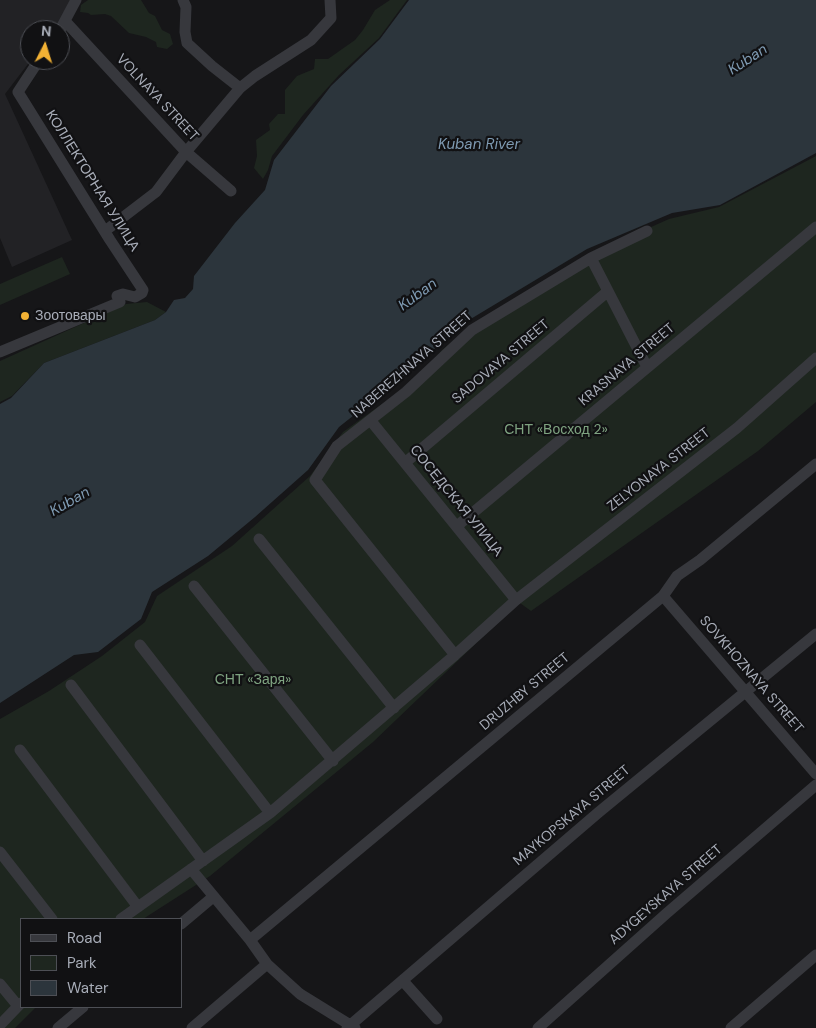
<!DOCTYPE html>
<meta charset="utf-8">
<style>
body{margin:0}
#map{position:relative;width:816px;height:1028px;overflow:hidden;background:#161618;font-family:"DM Sans",sans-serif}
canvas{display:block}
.legend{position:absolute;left:20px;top:918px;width:162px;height:90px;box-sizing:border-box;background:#111113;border:1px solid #4d4f55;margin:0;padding:6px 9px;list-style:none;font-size:15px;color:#a8adb8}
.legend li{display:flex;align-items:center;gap:10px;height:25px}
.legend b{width:25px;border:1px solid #4d4f55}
.north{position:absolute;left:20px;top:20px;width:50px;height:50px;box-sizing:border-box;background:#111113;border:1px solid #4d4f55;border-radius:50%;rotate:5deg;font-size:14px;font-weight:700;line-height:20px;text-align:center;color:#a8adb8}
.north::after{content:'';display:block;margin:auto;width:18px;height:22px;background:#f2b134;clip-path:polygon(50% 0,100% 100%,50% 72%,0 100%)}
</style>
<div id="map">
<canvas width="816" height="1028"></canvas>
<ul class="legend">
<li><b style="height:6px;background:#37383d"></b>Road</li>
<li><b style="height:14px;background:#1e261f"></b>Park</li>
<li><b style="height:14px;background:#2c353c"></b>Water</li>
</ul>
<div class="north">N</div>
</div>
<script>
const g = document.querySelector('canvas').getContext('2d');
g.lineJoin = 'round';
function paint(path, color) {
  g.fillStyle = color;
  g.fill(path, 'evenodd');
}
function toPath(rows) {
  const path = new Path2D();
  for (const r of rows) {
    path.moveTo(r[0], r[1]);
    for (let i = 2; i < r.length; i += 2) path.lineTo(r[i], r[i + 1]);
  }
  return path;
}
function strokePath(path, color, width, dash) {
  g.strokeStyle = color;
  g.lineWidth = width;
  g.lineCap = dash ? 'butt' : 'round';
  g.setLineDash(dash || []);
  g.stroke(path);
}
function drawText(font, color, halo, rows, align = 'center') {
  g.font = font + ' "DM Sans",sans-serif';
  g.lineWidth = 4.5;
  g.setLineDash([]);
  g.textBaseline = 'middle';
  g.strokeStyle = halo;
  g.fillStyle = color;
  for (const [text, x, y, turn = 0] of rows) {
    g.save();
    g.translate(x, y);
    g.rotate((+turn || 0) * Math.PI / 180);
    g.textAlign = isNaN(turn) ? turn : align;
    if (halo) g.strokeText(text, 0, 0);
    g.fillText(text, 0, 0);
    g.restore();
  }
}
paint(toPath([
 [0,0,73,0,65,15,53,30,30,30,31,60,5,94,72,240,12,267,0,238]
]), '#222225');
paint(toPath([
 [88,0,141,0,149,13,155,16,162,30,170,34,173,44,167,49,157,47,156,42,146,37,129,33,111,16,105,14,91,15,88,13,80,12,81,5],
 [390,0,407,0,379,38,339,75,303,115,272,156,268,170,263,179,254,168,257,156,256,140,270,130,269,124,278,114,285,114,285,90,297,76,314,69,315,59,328,59,355,40,363,30,375,10],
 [816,156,816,402,758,451,531,611,520,603,515,606,373,742,210,876,143,919,21,919,21,1007,36,1007,15,1028,0,1028,0,719,49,691,102,656,145,622,157,596,232,546,310,476,343,432,414,381,442,350,472,325,593,253,669,219,719,207],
 [62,257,70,274,0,305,0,284],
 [147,302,166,312,155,320,44,363,12,396,0,402,0,361,126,304]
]), '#1e261f');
paint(toPath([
 [409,0,816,0,816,153,720,205,672,213,587,249,464,323,407,373,339,427,308,470,255,517,208,556,152,592,141,619,98,652,74,655,0,703,0,404,11,398,44,363,155,320,166,312,174,300,185,298,193,289,194,276,235,223,265,190,274,160,331,86,380,39]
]), '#2c353c');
strokePath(toPath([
 [183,0,186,7,185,32,187,43,212,66,240,88],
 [65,21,186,152,231,191],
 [60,30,76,0],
 [105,231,156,192,186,152,240,88,255,76,311,40,331,18,330,0],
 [591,258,647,367],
 [0,352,120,302,117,296,123,294,135,297,142,293,143,290,110,240,18,92,39,60],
 [371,421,516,600],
 [406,462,607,292],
 [457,526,816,227],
 [259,539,394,708],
 [194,586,333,761],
 [663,596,816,774],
 [140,645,270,813],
 [455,655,315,480,337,446,406,392,472,330,591,258,647,231],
 [71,685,203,861],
 [20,750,138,907],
 [0,852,52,919],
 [191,869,250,940,267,964,300,994,355,1028],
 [121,919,270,813,455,655,516,600,737,428,816,358],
 [181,924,213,897],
 [250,940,663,596,677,576,700,560,816,464],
 [403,981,437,1019],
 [0,984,18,1006],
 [0,1025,21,1003],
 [58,1028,83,1007],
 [192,1028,267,964],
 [347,1028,599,812,816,634],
 [538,1028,667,913,816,785],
 [731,1028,816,955]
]), '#37383d', 11);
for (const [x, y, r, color] of [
 [25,316,5,"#f2b134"]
]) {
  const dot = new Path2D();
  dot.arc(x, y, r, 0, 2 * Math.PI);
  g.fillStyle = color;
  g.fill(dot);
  strokePath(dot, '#111113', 2);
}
drawText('14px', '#a8adb8', '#111113', [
 ["VOLNAYA STREET",157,98,47],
 ["КОЛЛЕКТОРНАЯ УЛИЦА",92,181,58],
 ["SADOVAYA STREET",501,362,-40],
 ["NABEREZHNAYA STREET",412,365,-41],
 ["KRASNAYA STREET",627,365,-40],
 ["ZELYONAYA STREET",659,470,-38],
 ["СОСЕДСКАЯ УЛИЦА",456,501,51],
 ["SOVKHOZNAYA STREET",751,675,49],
 ["DRUZHBY STREET",525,692,-40],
 ["MAYKOPSKAYA STREET",572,816,-40],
 ["ADYGEYSKAYA STREET",666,895,-41]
]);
drawText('14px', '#a8adb8', '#111113', [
 ["Зоотовары",35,316]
], 'left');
drawText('14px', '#7fa381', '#111113', [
 ["СНТ «Восход 2»",556,430],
 ["СНТ «Заря»",253,680]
]);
drawText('italic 15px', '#7f9bb3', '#111113', [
 ["Kuban",748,60,-33],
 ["Kuban River",479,145],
 ["Kuban",418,295,-36],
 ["Kuban",70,502,-30]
]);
</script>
